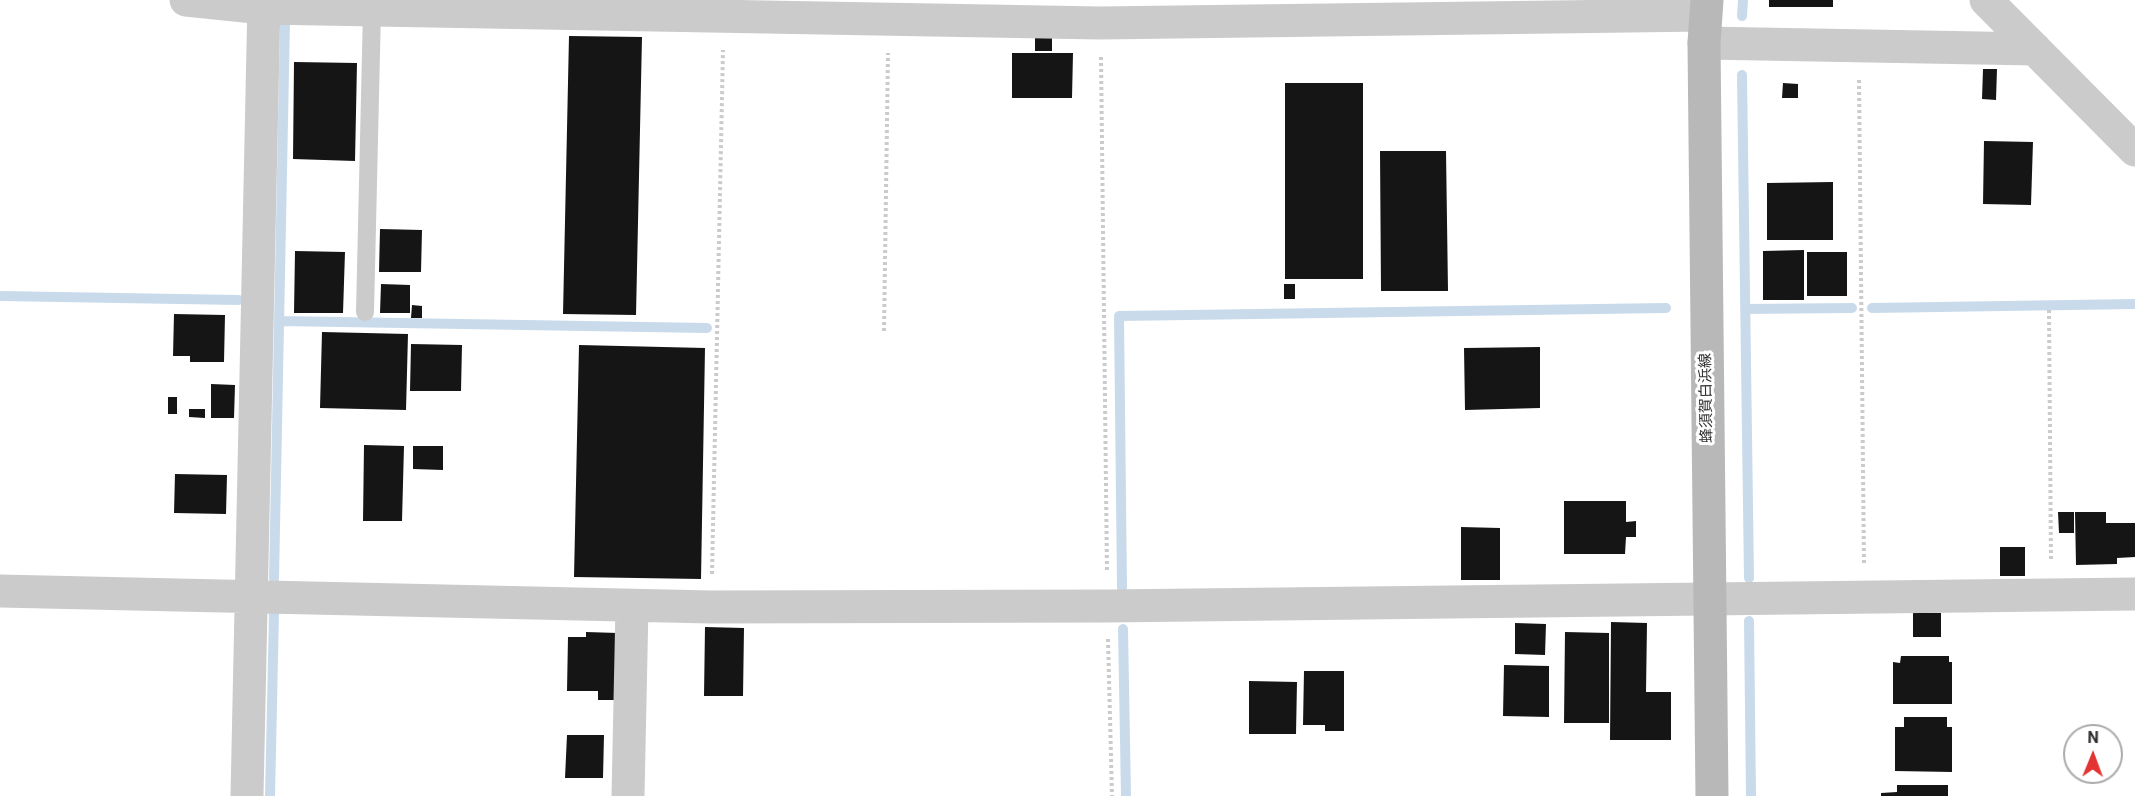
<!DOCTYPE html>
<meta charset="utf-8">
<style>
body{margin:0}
#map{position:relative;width:2135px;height:796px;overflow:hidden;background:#fff;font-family:Roboto,sans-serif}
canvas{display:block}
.north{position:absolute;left:2063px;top:724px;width:60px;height:60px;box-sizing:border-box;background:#fff;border:2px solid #ababab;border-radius:50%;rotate:1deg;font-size:16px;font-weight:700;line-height:24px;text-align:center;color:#2e2e2e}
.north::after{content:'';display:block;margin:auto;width:21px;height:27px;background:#e33433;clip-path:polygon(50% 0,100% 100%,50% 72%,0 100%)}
</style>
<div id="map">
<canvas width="2135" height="796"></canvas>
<div class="north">N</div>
</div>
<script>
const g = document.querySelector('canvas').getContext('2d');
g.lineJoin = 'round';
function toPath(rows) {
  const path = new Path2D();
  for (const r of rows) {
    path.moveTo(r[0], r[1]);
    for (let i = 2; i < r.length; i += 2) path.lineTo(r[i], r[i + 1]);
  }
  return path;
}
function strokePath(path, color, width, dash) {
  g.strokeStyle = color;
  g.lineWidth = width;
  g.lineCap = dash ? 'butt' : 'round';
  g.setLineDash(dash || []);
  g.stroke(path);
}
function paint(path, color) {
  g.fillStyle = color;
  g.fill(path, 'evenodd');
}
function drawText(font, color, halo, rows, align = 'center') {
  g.font = font + ' Roboto,"Noto Sans JP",sans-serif';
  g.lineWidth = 6;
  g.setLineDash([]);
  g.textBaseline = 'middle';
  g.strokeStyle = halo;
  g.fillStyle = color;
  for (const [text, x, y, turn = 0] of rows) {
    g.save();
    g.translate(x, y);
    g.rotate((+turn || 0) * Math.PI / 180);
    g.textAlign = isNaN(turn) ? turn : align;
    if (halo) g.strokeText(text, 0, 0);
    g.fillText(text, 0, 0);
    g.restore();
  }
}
strokePath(toPath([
 [1742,16,1743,0],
 [1742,75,1749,578],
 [0,296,239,300],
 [1872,308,2135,304],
 [1745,309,1852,308],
 [279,321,707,328],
 [274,579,285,21],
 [1122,588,1119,316,1666,308],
 [1749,621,1751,796],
 [1123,629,1126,796],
 [270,796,274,613]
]), '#c9dbeb', 10);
paint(toPath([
 [1769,0,1833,0,1833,7,1769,7],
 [569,36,642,37,636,315,563,314],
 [1035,38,1052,38,1052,51,1035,51],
 [1012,53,1073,53,1072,98,1012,98],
 [294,62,357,63,355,161,293,159],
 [1983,69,1997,69,1996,100,1982,99],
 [1285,83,1363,83,1363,279,1285,279],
 [1783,83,1798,84,1798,98,1782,98],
 [1984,141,2033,142,2031,205,1983,204],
 [1380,151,1446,151,1448,291,1381,291],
 [1833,182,1833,240,1767,240,1767,183],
 [380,229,422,230,421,272,379,272],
 [1804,250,1804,300,1763,300,1763,251],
 [295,251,345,252,343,313,294,313],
 [1807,252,1847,252,1847,296,1807,296],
 [381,284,410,285,410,313,380,313],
 [1284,284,1295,284,1295,299,1284,299],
 [412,305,422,306,422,318,411,318],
 [174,314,225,315,224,362,190,362,190,356,173,356],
 [322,332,408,334,406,410,320,408],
 [411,344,462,345,461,391,410,391],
 [579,345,705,348,701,579,574,577],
 [1540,347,1540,408,1465,410,1464,348],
 [211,384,235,385,234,418,211,418],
 [168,397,177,397,177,414,168,414],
 [189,409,205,409,205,418,189,417],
 [364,445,404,446,402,521,363,521],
 [413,446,443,446,443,470,413,469],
 [175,474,227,475,226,514,174,513],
 [1564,501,1626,501,1626,522,1636,521,1636,537,1626,537,1625,554,1564,554],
 [2058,512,2074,512,2074,533,2059,533],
 [2075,512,2106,512,2106,523,2135,523,2135,557,2117,558,2117,564,2076,565],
 [1461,527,1500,528,1500,580,1461,580],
 [2000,547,2025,547,2025,576,2000,576],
 [1913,613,1941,613,1941,637,1913,637],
 [1611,622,1647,623,1646,692,1671,692,1671,740,1610,740],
 [1515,623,1546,624,1545,655,1515,654],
 [705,627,744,628,743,696,704,696],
 [586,632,618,633,616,700,598,700,598,691,567,691,568,637,586,637],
 [1565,632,1609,633,1609,723,1564,723],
 [1901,656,1949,656,1949,662,1952,662,1952,704,1893,704,1893,662,1900,663],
 [1504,665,1549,666,1549,717,1503,716],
 [1304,671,1344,671,1344,731,1325,731,1325,725,1303,725],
 [1249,681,1297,682,1296,734,1249,734],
 [1904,717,1947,717,1947,727,1952,727,1952,772,1895,771,1895,727,1904,727],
 [567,735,604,735,603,778,565,778],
 [1897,785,1948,785,1948,796,1881,796,1881,793,1897,792]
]), '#151515');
strokePath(toPath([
 [1101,57,1107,571],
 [1859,80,1864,564],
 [2049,310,2051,562],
 [884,331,888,53],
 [712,574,723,50],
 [1108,639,1112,796]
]), '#cbcbcb', 4, [3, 3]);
strokePath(toPath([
 [365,312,372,10]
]), '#cbcbcb', 18);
strokePath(toPath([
 [186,0,264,8,1100,23,1705,15],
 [1986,0,2135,150],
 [1704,43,2035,49],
 [0,591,711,607,1108,606,2135,594],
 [247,796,264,0],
 [628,796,632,606]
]), '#cbcbcb', 33);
strokePath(toPath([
 [1707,0,1704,43,1712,796]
]), '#b8b8b8', 33);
drawText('15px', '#2e2e2e', '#fff', [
 ["蜂須賀白浜線",1707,398,-91]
]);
</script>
